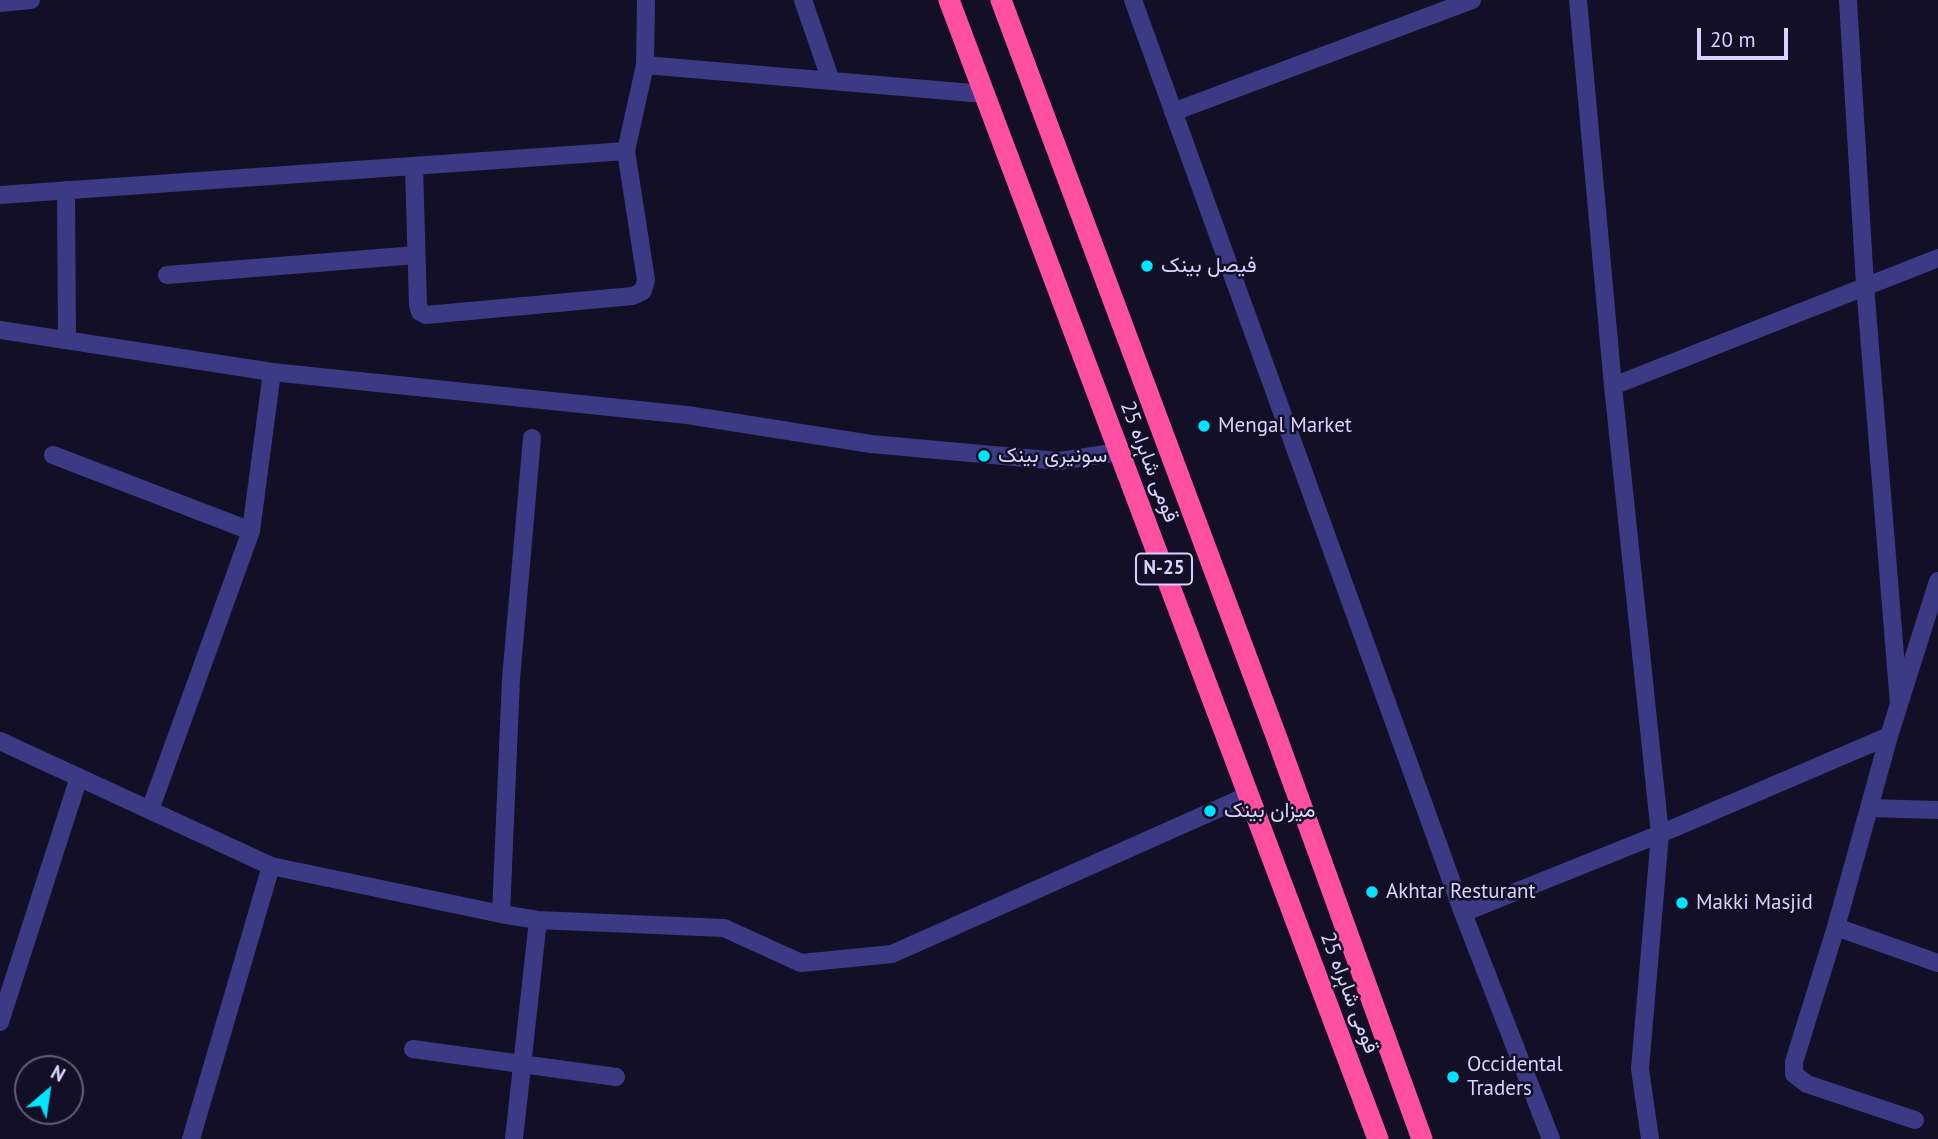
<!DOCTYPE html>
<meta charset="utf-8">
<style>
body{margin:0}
#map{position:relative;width:1938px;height:1139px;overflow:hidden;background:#130f26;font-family:"PT Sans",sans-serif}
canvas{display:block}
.north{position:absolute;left:14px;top:1055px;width:70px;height:70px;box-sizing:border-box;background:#130f26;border:2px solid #625e7d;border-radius:50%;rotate:29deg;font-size:19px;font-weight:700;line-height:28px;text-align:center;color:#d9d4ff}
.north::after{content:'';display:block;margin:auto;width:24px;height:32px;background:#00e5ff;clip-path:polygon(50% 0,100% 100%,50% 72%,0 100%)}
.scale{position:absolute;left:1697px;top:28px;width:91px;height:32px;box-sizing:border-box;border:4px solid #d9d4ff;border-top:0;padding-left:9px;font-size:21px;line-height:24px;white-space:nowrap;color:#d9d4ff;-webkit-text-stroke:5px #130f26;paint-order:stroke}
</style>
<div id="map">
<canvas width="1938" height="1139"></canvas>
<div class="north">N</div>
<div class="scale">20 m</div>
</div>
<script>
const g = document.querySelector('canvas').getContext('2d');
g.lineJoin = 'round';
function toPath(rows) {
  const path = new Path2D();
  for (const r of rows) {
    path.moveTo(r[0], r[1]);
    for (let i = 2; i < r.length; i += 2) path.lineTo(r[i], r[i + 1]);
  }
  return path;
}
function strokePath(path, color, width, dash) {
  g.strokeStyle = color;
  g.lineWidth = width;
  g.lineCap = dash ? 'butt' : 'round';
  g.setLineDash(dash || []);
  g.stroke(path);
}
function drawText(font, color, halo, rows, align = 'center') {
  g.font = font + ' "PT Sans",Vazirmatn,sans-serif';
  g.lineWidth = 5;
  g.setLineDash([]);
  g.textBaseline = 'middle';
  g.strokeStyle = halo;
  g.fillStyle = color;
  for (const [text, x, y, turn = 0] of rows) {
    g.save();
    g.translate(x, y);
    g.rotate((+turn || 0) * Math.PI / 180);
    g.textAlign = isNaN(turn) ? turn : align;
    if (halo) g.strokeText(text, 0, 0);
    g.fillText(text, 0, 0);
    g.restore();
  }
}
strokePath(toPath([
 [803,0,831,81],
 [1133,0,1463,913,1551,1139],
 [1578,0,1613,386,1660,834,1640,1069,1650,1139],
 [1848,0,1865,285,1899,704],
 [0,3,31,0],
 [645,65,984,94],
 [1173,112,1472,0],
 [414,167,418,305,420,312,426,315,633,296,643,291,646,280,626,151,645,65,646,0],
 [66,190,67,340],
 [0,195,626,151],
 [167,275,416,255],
 [0,330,272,372,687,415,871,444,1059,461,1119,452],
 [1613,386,1938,258],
 [53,455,251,531],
 [1889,736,1836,927,1794,1062,1794,1074,1807,1084,1915,1120],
 [0,741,271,866,501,914,538,920,724,928,801,963,892,954,1249,795],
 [1869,808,1938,810],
 [150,810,251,531,272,372],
 [1463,913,1660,834,1889,736,1938,581],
 [501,914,511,679,532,438],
 [1836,927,1938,963],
 [0,1022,79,777],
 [413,1049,616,1077],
 [191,1139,271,866],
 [514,1139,538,920]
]), '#3d3a85', 18);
strokePath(toPath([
 [949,0,1378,1139],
 [1001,0,1278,741,1422,1139]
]), '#ff4fa3', 21);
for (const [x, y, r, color] of [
 [1147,266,7,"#00e5ff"],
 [1204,426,7,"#00e5ff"],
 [984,456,7,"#00e5ff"],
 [1210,811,7,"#00e5ff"],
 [1372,892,7,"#00e5ff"],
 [1682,903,7,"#00e5ff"],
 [1453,1077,7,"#00e5ff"]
]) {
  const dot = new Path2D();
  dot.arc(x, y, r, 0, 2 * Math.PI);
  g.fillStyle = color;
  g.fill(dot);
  strokePath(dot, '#130f26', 2.5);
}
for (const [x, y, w] of [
 [1164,569,56]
]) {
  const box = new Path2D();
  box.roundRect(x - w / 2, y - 15.5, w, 31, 5);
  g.fillStyle = '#130f26';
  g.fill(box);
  strokePath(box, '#d9d4ff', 2);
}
drawText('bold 19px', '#d9d4ff', null, [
 ["N-25",1164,569]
]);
drawText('21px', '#d9d4ff', '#130f26', [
 ["فیصل بینک",1161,266],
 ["Mengal Market",1218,426],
 ["سونیری بینک",998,456],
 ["میزان بینک",1224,811],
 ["Akhtar Resturant",1386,892],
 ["Makki Masjid",1696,903],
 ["Occidental",1467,1065],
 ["Traders",1467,1089]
], 'left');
drawText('21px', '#d9d4ff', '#130f26', [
 ["قومی شاہراہ 25",1149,462,69],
 ["قومی شاہراہ 25",1349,993,69]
]);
</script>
